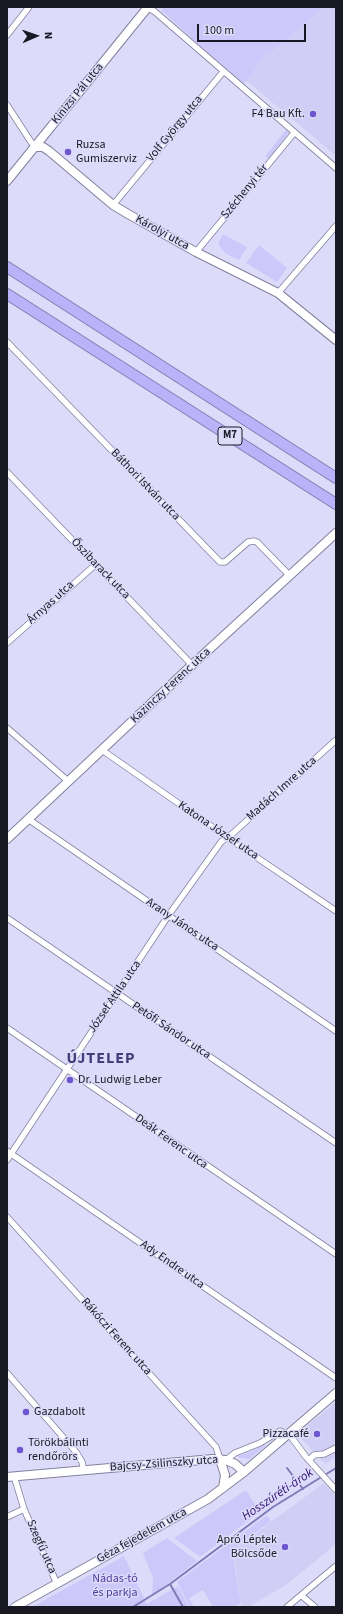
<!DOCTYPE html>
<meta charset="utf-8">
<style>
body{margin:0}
#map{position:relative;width:343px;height:1614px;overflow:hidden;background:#dddbfa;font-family:"Source Sans 3",sans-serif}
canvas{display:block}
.frame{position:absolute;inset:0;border:8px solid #191923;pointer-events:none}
.north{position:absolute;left:16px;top:16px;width:40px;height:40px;-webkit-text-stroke:3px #dddbfa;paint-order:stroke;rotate:88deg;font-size:11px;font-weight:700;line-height:16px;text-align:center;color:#191923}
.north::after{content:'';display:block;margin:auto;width:14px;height:18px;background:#191923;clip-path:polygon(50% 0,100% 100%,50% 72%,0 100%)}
.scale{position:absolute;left:197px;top:24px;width:109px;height:18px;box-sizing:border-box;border:2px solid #191923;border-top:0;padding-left:5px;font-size:12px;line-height:14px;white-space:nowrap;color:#191923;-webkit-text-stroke:3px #dddbfa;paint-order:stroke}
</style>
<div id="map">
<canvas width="343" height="1614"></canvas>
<div class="frame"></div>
<div class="north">N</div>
<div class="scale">100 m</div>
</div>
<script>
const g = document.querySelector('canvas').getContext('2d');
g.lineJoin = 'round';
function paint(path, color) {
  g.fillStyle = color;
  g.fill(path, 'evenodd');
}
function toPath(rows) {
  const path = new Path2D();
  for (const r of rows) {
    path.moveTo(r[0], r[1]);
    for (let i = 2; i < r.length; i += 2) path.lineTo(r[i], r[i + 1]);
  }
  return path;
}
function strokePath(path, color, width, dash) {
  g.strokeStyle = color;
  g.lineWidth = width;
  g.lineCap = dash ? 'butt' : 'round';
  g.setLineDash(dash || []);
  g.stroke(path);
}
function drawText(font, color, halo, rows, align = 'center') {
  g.font = font + ' "Source Sans 3",sans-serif';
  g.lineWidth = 3;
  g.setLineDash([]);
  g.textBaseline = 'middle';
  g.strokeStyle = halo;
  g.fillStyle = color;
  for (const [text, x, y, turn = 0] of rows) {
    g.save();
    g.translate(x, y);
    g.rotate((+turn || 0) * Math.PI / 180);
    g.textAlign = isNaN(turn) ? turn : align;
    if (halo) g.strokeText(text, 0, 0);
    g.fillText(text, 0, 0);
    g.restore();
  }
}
paint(toPath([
 [324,7,336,7,336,156,247,81,267,52,270,54],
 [336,1402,336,1457,325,1464,297,1434],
 [324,1483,336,1496,336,1544,286,1585,248,1607,242,1607,233,1550]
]), '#d0cef4');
paint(toPath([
 [164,7,324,7,270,54,267,52,247,81,242,85,161,10],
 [286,130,289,132,269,160,265,156],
 [223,234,247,247,239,260,225,253,218,244],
 [259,245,287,268,277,282,246,263],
 [264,1445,265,1446,249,1459,240,1458,238,1456,250,1452],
 [246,1490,260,1512,200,1557,174,1538],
 [267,1515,271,1521,232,1550,241,1603,235,1607,213,1607,203,1590,189,1598,194,1607,190,1607,177,1582],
 [167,1538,197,1561,152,1596,153,1578,143,1553],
 [124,1556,147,1604,178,1586,189,1607,32,1607]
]), '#ccc9fa');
strokePath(toPath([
 [287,1468,303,1489],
 [170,1584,183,1607],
 [133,1607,170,1584,273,1507,336,1468]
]), '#807ab8', 2);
const street = toPath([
 [146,7,154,11,336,168],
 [7,35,29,7],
 [7,105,31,142,36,147],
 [113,205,223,72],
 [196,252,294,133],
 [278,293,336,226],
 [7,342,220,562,225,562,248,542,254,541,257,542,290,576],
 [7,472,192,665],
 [7,643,95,565],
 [7,728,68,781],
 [102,750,231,840,336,911],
 [28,819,336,1031],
 [7,918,336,1143],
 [7,1028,336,1254],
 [7,1151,336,1378],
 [7,1160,168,916,221,842,232,834,336,740],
 [7,1217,216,1447,220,1459],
 [7,1373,76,1452,82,1462,84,1471],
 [289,1434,306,1457,336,1490],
 [226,1460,235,1453,260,1443,280,1431,288,1435],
 [309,1460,314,1455,324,1454,336,1448],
 [14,1476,24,1509,57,1584],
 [7,1517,24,1509],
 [302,1596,315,1607],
 [287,1607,336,1566]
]);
const secondary = toPath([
 [36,147,43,147,49,151,113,205,128,214,196,252,278,293,336,340],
 [7,181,148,7],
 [7,839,192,665,336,533],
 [220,1459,225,1475,223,1488],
 [7,1477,213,1459,226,1460,235,1464,244,1472],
 [15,1607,208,1499,244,1472,336,1393]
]);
const highway = toPath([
 [7,267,336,478],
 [7,294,336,504]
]);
strokePath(street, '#83819d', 7);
strokePath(secondary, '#83819d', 10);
strokePath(highway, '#827daf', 12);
strokePath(street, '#fff', 5.5);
strokePath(secondary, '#fff', 8);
strokePath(highway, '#bab3fa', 10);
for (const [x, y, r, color] of [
 [313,114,4,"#6e56cf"],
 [68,152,4,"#6e56cf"],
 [70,1080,4,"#6e56cf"],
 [26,1412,4,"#6e56cf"],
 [317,1434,4,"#6e56cf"],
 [20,1450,4,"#6e56cf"],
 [285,1547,4,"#6e56cf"]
]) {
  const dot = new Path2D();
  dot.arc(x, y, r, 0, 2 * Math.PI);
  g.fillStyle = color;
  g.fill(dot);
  strokePath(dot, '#dddbfa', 1.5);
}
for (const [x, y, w] of [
 [230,436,24]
]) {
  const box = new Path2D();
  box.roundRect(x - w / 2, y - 9, w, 18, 3);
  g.fillStyle = '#dddbfa';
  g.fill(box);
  strokePath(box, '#191923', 1);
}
drawText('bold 11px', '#191923', null, [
 ["M7",230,436]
]);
drawText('12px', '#191923', '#dddbfa', [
 ["Kinizsi Pál utca",78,94,-51],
 ["Volf György utca",175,129,-51],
 ["Széchenyi tér",245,192,-51],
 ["Károlyi utca",162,233,29],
 ["Báthori István utca",145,485,46],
 ["Őszibarack utca",100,569,46],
 ["Árnyas utca",51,603,-42],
 ["Kazinczy Ferenc utca",171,686,-43],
 ["Madách Imre utca",282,789,-42],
 ["Katona József utca",218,831,34],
 ["Arany János utca",182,925,34],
 ["József Attila utca",115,997,-56],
 ["Petőfi Sándor utca",171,1031,34],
 ["Deák Ferenc utca",171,1142,35],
 ["Ady Endre utca",172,1265,35],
 ["Rákóczi Ferenc utca",116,1337,48],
 ["Bajcsy-Zsilinszky utca",164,1464,-4],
 ["Géza fejedelem utca",142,1536,-29],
 ["Szegfű utca",41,1547,66]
]);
drawText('12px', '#191923', '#dddbfa', [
 ["F4 Bau Kft.",305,114,"right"],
 ["Ruzsa",76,145],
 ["Gumiszerviz",76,159],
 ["Dr. Ludwig Leber",78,1080],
 ["Gazdabolt",34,1412],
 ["Pizzacafé",309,1434,"right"],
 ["Törökbálinti",28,1443],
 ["rendőrörs",28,1457],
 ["Apró Léptek",277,1540,"right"],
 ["Bölcsőde",277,1554,"right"]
], 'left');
drawText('12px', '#503b9d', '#dddbfa', [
 ["Nádas-tó",115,1579],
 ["és parkja",115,1593]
]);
drawText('italic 13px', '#311274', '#dddbfa', [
 ["Hosszúréti-árok",278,1495,-34]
]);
g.letterSpacing = '1px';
drawText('bold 16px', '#463d7a', '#dddbfa', [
 ["ÚJTELEP",101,1059]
]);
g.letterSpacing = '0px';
</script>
